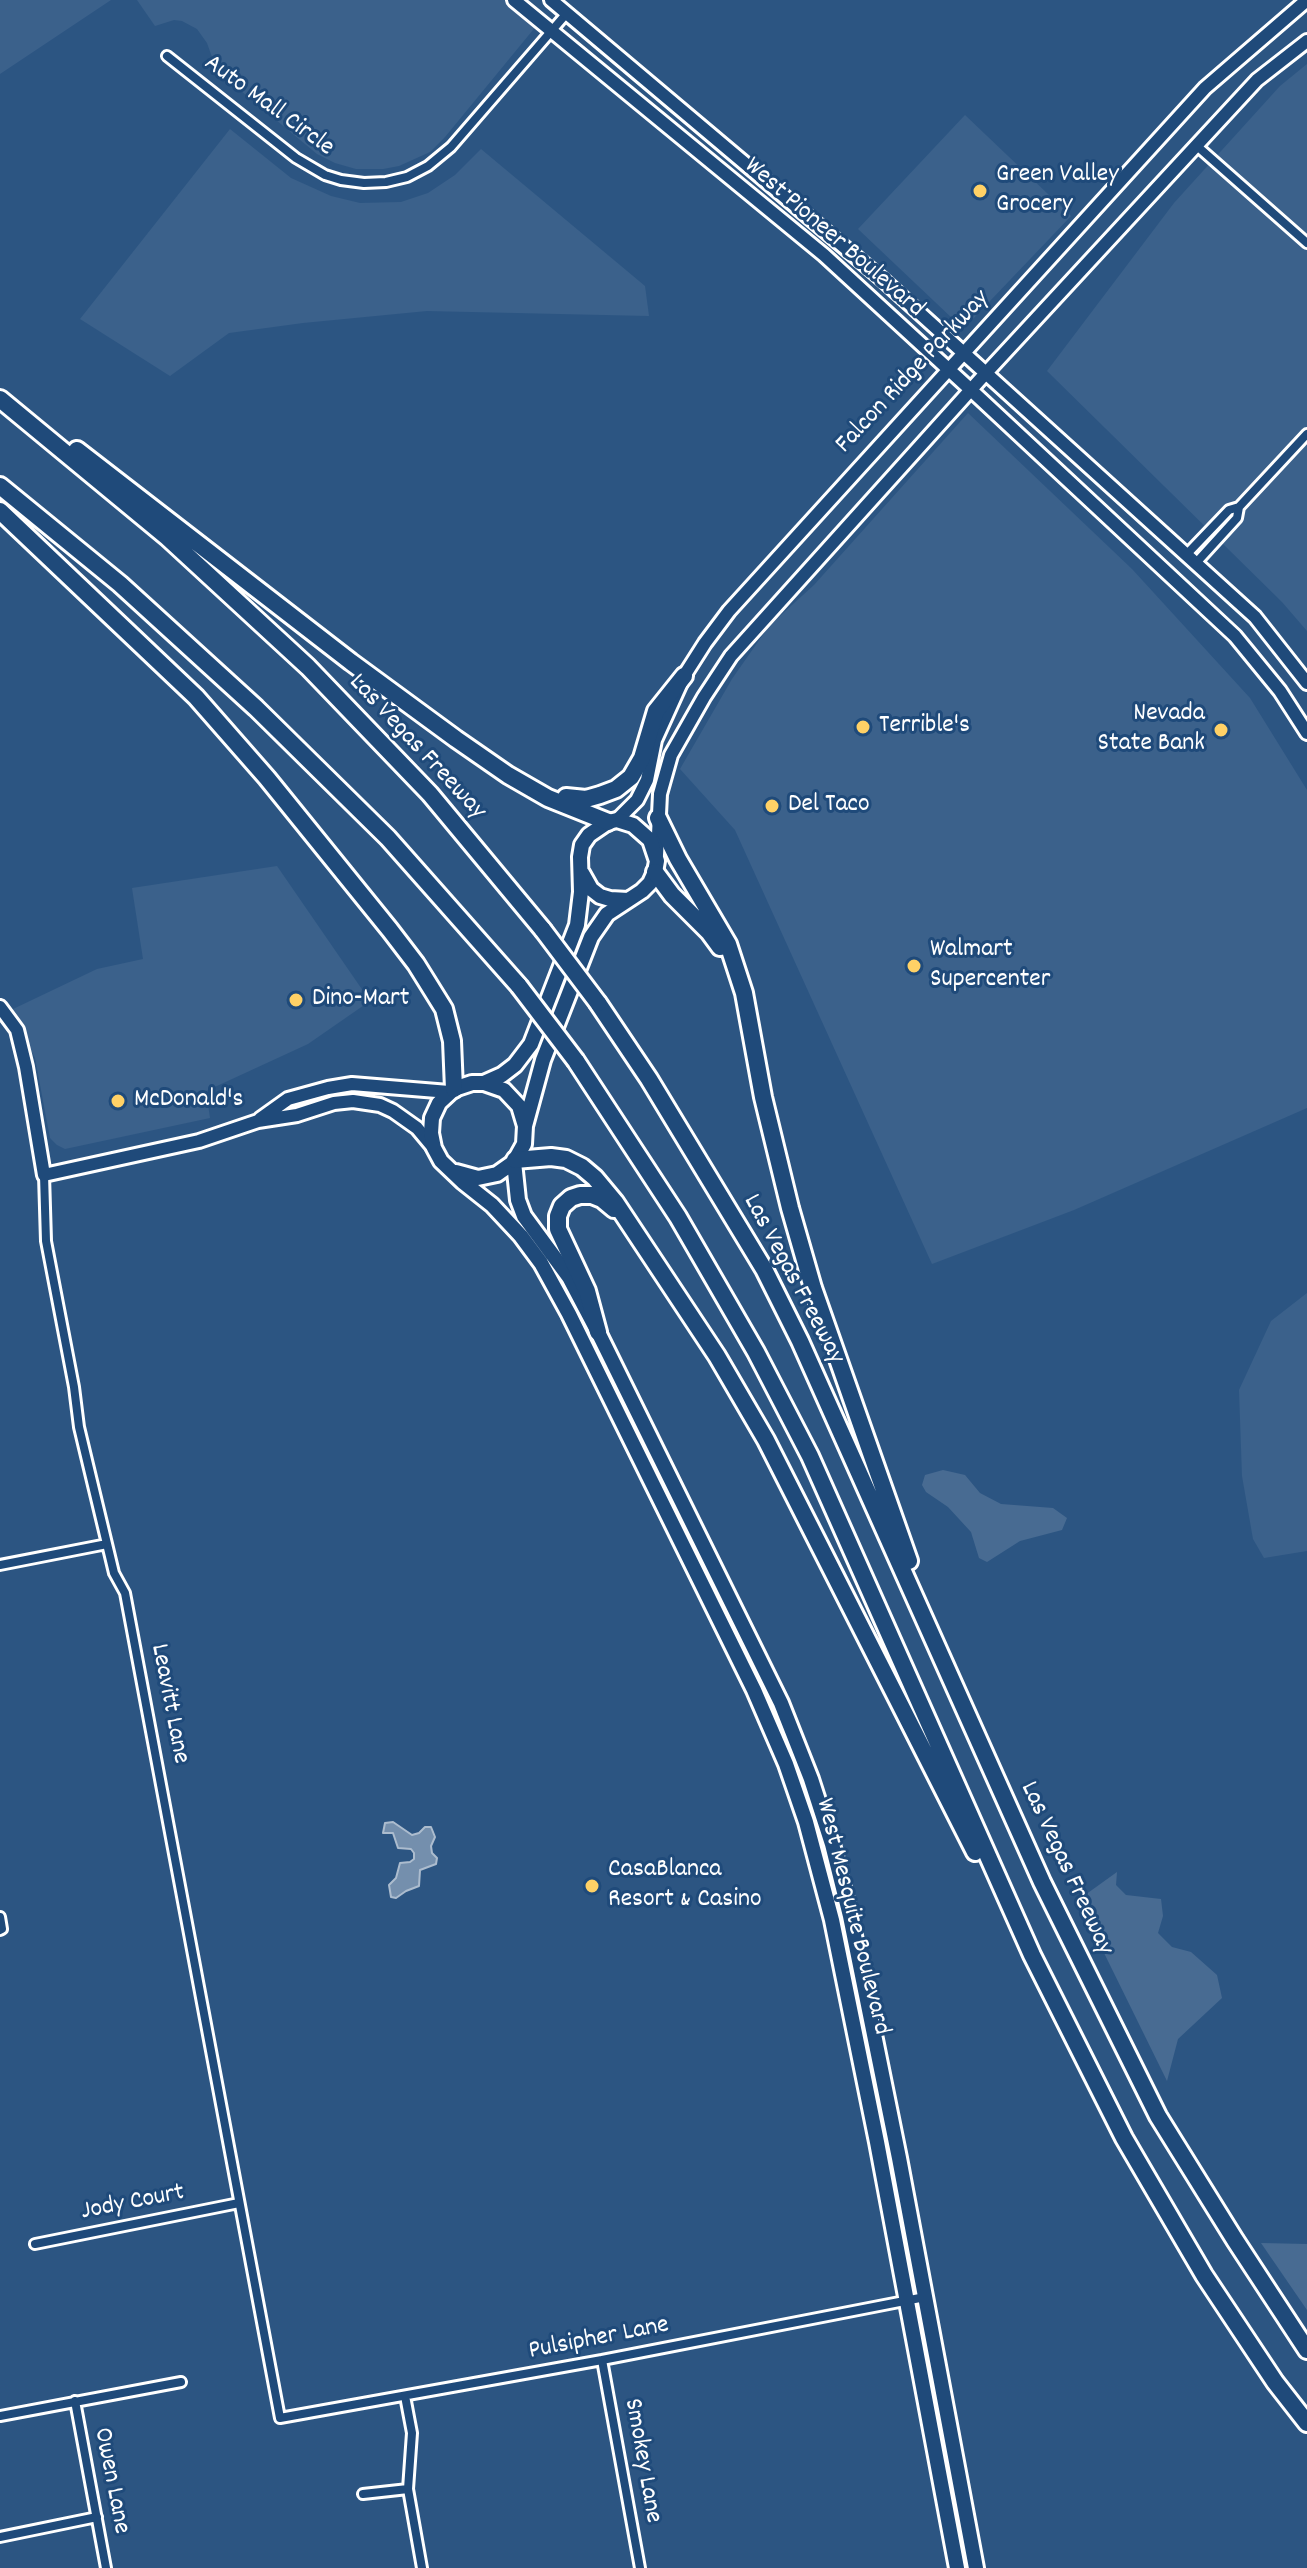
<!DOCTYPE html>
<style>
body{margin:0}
canvas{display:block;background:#2c5582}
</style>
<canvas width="1307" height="2568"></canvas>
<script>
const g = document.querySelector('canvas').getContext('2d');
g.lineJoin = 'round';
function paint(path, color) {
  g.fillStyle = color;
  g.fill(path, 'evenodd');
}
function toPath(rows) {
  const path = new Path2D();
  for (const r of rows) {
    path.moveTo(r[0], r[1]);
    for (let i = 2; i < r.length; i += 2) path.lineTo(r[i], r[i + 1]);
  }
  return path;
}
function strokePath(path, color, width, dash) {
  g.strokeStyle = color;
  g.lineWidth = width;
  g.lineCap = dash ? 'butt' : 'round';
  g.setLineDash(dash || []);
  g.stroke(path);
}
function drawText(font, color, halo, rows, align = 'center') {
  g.font = font + ' Dekko,sans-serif';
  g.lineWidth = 6;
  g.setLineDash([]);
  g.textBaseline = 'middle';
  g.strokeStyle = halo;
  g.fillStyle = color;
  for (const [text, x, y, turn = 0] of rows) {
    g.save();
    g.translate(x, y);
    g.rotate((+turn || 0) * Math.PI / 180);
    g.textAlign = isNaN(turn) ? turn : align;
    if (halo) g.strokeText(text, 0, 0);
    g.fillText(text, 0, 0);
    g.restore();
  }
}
paint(toPath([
 [0,0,111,0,0,74],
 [137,0,507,0,537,25,445,137,430,152,399,166,383,169,356,169,335,163,317,154,217,71,207,43,197,29,182,21,174,20,155,26],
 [1307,64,1307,631,1282,602,1047,371,1174,203,1280,86],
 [965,115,1071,216,970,322,965,318,957,317,954,320,858,229],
 [230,129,291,178,331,196,360,203,401,202,428,193,455,175,481,149,645,286,649,316,427,311,303,323,229,333,170,376,80,319],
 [968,413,1132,569,1250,698,1307,790,1307,1108,1074,1210,932,1264,735,830,680,769,732,679,769,626,814,585],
 [277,866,370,1001,308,1044,206,1091,210,1118,65,1149,57,1145,50,1138,35,1058,11,1010,97,969,143,959,132,888],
 [1307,1293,1307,1551,1264,1558,1253,1539,1242,1476,1239,1390,1271,1321]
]), '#3b618b');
paint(toPath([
 [943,1470,965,1475,980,1493,1001,1504,1053,1508,1067,1518,1062,1530,1020,1541,987,1562,979,1558,971,1532,948,1507,926,1492,922,1485,925,1475],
 [1117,1872,1116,1885,1126,1895,1161,1899,1163,1916,1158,1933,1172,1947,1191,1952,1217,1975,1222,1998,1178,2039,1167,2081,1078,1900],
 [1261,2243,1307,2244,1307,2310]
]), '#486b92');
const water = toPath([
 [393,1822,412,1835,419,1833,425,1827,431,1827,435,1837,431,1846,432,1853,437,1858,436,1864,420,1870,419,1886,406,1891,396,1898,391,1897,389,1885,396,1878,400,1863,410,1862,414,1859,414,1853,411,1849,398,1848,393,1833,383,1833,385,1823,393,1822]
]);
paint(water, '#748fad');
strokePath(water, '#acbcce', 2);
const minor = toPath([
 [167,56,296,158,325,175,341,180,364,183,386,182,407,177,428,166,451,147,567,13],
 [1197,146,1307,243],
 [1186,555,1229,510,1239,507],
 [1196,563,1237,518,1239,507,1307,434],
 [44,1175,46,1241,74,1387,79,1427,114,1573,125,1593,280,2418,602,2360,925,2297],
 [0,1565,107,1544],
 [0,1917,2,1929,0,1930],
 [35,2244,239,2203],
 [602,2360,640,2568],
 [405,2396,412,2433,408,2489,422,2568],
 [75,2401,106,2568],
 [0,2416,181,2382],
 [363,2494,408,2489],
 [0,2537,97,2517]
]);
const secondary = toPath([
 [514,0,824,255,971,390,1235,636,1280,691,1307,733],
 [551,0,882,279,1255,617,1307,683],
 [617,820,637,800,647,780,655,740,684,676,705,643,729,611,1205,88,1307,0],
 [657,855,660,794,671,755,704,697,731,656,985,374,1257,80,1307,41],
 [0,1007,17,1030,26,1067,44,1175,199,1141,258,1121,297,1115,334,1103,353,1101,380,1105,393,1111,417,1128,432,1146],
 [260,1119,288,1099,328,1088,352,1084,449,1092]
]);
const primary = toPath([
 [582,873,591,889,600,896,610,899,628,900],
 [525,1126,519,1106,504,1090,484,1083,472,1083,454,1089,439,1103,432,1118,431,1133,434,1148,441,1161,463,1182,492,1205,521,1236,541,1263,569,1314,754,1690,786,1764,806,1822,832,1920,877,2142,957,2568],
 [514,1162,518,1200,524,1216,569,1277,598,1332,781,1703,811,1779,832,1844,850,1916,899,2158,976,2568],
 [456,1172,478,1178,497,1174,514,1162,524,1144,525,1126,543,1060,591,937,607,914,642,891,650,883,655,872,657,861,650,840,633,825,617,820,608,822,589,835,582,845,580,857,581,892,577,925,531,1044,515,1065,502,1075,484,1083]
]);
const motorway = toPath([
 [0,399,167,537,308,667,430,794,543,930],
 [77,450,351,662,456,739,508,775,548,798,608,822],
 [0,486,120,584,256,708,388,838,519,986],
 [0,511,196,697,267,778,390,930,416,964,444,1009,452,1041,454,1089],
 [566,797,586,799,600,795,616,789,631,777,642,758,656,711,684,676],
 [658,818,678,859,728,944,744,993,763,1097,790,1208,813,1288,909,1561],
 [655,872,672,895,709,932,720,947],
 [598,1003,649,1079,764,1269,800,1341,1042,1882,1158,2116,1235,2240,1307,2350],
 [576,1061,678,1217,756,1352,810,1456,1032,1955,1124,2138,1204,2275,1275,2382,1307,2423],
 [515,1160,551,1157,566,1159,582,1167,595,1178,615,1202,717,1356,766,1440,975,1852],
 [598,1332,587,1291,558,1229,558,1216,562,1206,571,1198,580,1195,592,1195,602,1199,614,1209]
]);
strokePath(minor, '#fff', 14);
strokePath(secondary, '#fff', 18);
strokePath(primary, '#fff', 20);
strokePath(motorway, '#fff', 22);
strokePath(minor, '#1f4a7a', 8);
strokePath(secondary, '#1f4a7a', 12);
strokePath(primary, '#1f4a7a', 14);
strokePath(motorway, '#1f4a7a', 16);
const motorwayBridge = toPath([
 [543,930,598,1003],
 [519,986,576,1061]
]);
strokePath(motorwayBridge, '#fff', 22, []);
strokePath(motorwayBridge, '#1f4a7a', 16);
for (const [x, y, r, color] of [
 [980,191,8,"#ffd166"],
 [863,727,8,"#ffd166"],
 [1221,730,8,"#ffd166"],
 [772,806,8,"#ffd166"],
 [914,966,8,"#ffd166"],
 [296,1000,8,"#ffd166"],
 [118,1101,8,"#ffd166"],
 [592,1886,8,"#ffd166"]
]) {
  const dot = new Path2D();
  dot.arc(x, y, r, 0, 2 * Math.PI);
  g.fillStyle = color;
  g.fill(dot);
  strokePath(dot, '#1f4a7a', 3);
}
drawText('26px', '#fff', '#1f4a7a', [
 ["Auto Mall Circle",268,107,36],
 ["West Pioneer Boulevard",833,239,41],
 ["Falcon Ridge Parkway",914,373,-47],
 ["Las Vegas Freeway",416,748,47],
 ["Las Vegas Freeway",792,1280,62],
 ["Leavitt Lane",168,1704,79],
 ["Las Vegas Freeway",1065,1869,65],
 ["West Mesquite Boulevard",851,1917,76],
 ["Jody Court",133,2204,-11],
 ["Pulsipher Lane",599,2340,-11],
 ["Smokey Lane",641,2461,80],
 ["Owen Lane",110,2481,79]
]);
drawText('26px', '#fff', '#1f4a7a', [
 ["Green Valley",996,176],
 ["Grocery",996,206],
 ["Nevada",1205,715,"right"],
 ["State Bank",1205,745,"right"],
 ["Terrible's",879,727],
 ["Del Taco",788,806],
 ["Walmart",930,951],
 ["Supercenter",930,981],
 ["Dino-Mart",312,1000],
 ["McDonald's",134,1101],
 ["CasaBlanca",608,1871],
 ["Resort & Casino",608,1901]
], 'left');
</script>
